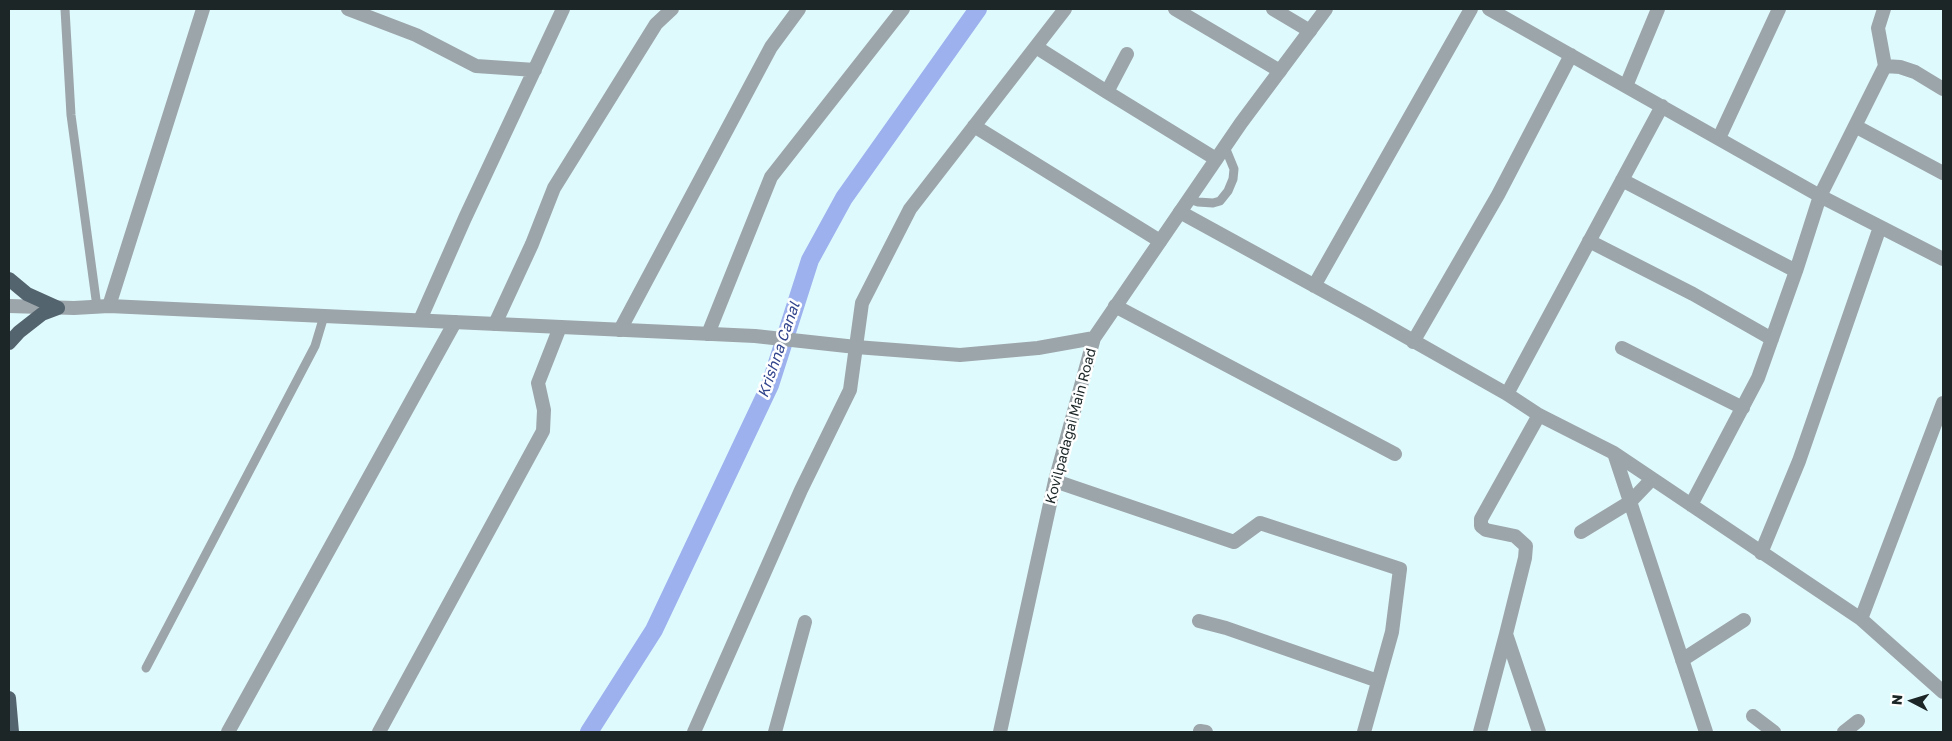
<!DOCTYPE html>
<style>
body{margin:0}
#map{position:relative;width:1952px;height:741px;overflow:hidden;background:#dffafd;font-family:"Golos Text",sans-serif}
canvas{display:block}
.frame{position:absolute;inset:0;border:10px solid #1c2627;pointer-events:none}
.north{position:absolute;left:1887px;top:676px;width:50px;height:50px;-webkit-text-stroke:4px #fff;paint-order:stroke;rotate:275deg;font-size:14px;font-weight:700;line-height:20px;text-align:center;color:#1c2627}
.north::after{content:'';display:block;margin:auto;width:18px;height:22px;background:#1c2627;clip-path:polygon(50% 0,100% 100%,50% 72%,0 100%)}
</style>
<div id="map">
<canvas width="1952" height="741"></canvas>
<div class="frame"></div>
<div class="north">N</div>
</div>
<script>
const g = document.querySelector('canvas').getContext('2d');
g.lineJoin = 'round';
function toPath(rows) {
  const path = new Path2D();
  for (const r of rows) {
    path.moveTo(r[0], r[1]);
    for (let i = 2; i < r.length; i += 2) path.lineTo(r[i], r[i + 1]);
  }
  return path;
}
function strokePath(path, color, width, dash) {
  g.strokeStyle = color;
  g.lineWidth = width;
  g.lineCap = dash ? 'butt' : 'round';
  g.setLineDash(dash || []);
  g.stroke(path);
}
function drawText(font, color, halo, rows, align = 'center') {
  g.font = font + ' "Golos Text",sans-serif';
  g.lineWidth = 5;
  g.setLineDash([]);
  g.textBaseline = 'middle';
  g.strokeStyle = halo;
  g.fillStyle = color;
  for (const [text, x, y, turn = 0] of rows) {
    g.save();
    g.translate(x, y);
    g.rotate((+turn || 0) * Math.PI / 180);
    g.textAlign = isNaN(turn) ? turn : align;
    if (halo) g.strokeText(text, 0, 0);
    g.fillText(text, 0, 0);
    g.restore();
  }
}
strokePath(toPath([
 [589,732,654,630,770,385,810,260,844,198,978,9]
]), '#9cb1ee', 18);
strokePath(toPath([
 [65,9,71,115,97,307],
 [1189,199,1198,202,1213,203,1220,201,1228,191,1233,179,1234,169,1225,147],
 [146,668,315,346,324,316]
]), '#9ca5aa', 9);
strokePath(toPath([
 [348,9,416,35,476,66,535,70],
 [1175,9,1280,71],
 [1273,9,1310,31],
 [1489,9,1820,196,1943,259],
 [1884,9,1878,28,1885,66],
 [1036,47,1107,92],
 [1127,54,1107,92,1216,159],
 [1626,86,1658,9],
 [974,126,1160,241],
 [1855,126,1943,173],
 [1719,138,1779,9],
 [1622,180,1796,271],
 [1180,212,1366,314,1507,394,1539,415,1614,453,1861,619,1943,692],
 [1589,241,1693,294,1772,339],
 [1314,286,1471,9],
 [109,306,203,9],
 [1115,306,1395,454],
 [420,320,465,218,563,9],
 [495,324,532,244,554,188,656,24,672,9],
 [620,330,771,47,799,9],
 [708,334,771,177,903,9],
 [1413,342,1498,195,1571,55],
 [1622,348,1743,408],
 [1507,394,1662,106],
 [1614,453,1706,732],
 [1055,481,1234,542,1260,523,1400,569,1392,632,1364,732],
 [1691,505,1758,378,1796,271,1820,196,1885,66,1900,67,1915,72,1943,89],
 [1581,532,1630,502,1652,479],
 [1761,553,1799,461,1880,227],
 [1861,619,1943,403],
 [1199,621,1226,628,1378,681],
 [1506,634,1539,732],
 [1682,660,1744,620],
 [1753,716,1774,732],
 [1200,731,1206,732],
 [228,732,455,322],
 [379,732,543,431,544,410,538,383,560,327],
 [694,732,801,490,850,390,862,303,910,209,1065,9],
 [775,732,805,622],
 [1480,732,1506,634,1525,558,1526,546,1515,536,1486,530,1481,526,1481,519,1539,415],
 [1844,732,1858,721]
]), '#9ca5aa', 14);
strokePath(toPath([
 [9,306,74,308,109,306,755,336,856,347,960,355,1038,348,1094,338],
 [1000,732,1055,481,1094,338,1241,123,1326,9]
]), '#9ca5aa', 14);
strokePath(toPath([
 [9,279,27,294,58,308],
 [9,343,19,332,42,314,58,308],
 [9,698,12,732]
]), '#54646e', 14);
drawText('14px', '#1c2627', '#fff', [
 ["Kovilpadagai Main Road",1071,426,-75]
]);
drawText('italic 15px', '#33458d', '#fff', [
 ["Krishna Canal",779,350,-71]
]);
</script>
